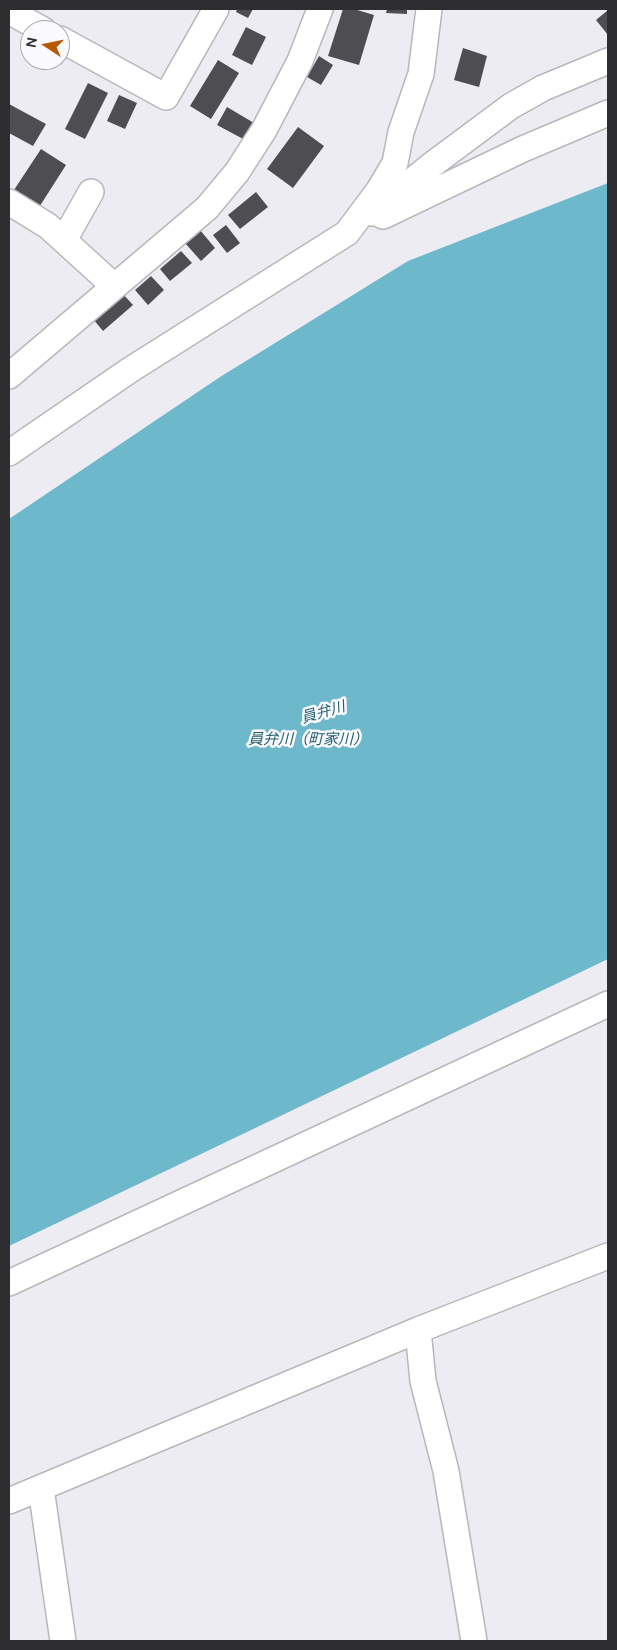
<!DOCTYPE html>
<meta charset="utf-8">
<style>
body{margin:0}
#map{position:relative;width:617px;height:1650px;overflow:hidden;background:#edecf2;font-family:Ubuntu,sans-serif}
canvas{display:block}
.frame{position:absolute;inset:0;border:10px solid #2e2e30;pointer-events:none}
.north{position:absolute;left:20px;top:20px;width:50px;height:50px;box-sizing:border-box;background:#fafaff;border:1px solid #a8a8ac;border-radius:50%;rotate:281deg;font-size:14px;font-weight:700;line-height:20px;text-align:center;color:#2e2e30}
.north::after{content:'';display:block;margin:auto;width:18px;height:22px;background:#b55a00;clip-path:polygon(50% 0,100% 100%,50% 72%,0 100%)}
</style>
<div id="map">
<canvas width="617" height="1650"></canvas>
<div class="frame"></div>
<div class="north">N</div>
</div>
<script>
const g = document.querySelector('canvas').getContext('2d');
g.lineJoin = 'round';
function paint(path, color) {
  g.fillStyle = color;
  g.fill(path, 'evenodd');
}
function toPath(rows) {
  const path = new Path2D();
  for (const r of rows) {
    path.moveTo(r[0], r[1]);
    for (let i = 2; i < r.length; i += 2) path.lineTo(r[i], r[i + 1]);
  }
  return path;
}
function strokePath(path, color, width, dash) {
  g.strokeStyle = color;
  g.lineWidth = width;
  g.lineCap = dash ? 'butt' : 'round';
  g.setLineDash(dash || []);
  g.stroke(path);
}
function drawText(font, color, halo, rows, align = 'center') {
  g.font = font + ' Ubuntu,"Noto Sans JP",sans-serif';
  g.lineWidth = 5;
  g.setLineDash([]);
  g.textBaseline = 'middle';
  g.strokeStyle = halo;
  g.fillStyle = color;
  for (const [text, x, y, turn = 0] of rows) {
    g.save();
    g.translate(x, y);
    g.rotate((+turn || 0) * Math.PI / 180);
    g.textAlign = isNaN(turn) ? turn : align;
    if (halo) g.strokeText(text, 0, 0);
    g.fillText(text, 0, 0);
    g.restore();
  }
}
paint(toPath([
 [608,183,608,959,9,1246,9,519,220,377,408,261]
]), '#6eb8cc');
paint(toPath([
 [237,9,253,9,248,18,236,12],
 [343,9,354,9,374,15,359,65,328,56],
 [387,9,407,9,407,14,386,13],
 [608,10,608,35,596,20],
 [246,27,266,37,252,65,232,55],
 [463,48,487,56,479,87,454,80],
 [319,56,333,65,321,85,307,77],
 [218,60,239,73,211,119,190,106],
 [88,83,108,93,85,139,65,129],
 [119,95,137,103,125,129,107,121],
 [9,104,46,124,33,146,9,133],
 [227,107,254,123,245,140,217,125],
 [298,127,324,146,293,188,267,169],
 [41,149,66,165,36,212,10,196],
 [256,192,268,207,240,229,228,215],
 [226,225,240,243,227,253,213,235],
 [200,230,215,248,201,261,185,243],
 [181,251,192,263,170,281,160,269],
 [151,276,164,290,148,305,135,290],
 [122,293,133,305,103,331,93,319]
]), '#4e4e52');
const minor = toPath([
 [9,11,43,30],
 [60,39,166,97,216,9],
 [9,202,48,226,114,286],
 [372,213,433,164,511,106,543,88,608,61],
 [383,216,523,149,608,113],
 [64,240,91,192],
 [9,376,207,208,237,172,264,130,300,61,320,9],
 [9,453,130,370,347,233,379,190,395,163,401,132,421,74,429,9],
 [9,1283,608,1004],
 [418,1330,423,1381,446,1471,474,1641],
 [41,1488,63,1641],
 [9,1501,418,1330,608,1256]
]);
strokePath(minor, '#b7b7bc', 28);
strokePath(minor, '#fff', 25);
drawText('italic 15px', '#215f6d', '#fafaff', [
 ["員弁川",323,712,-16],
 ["員弁川（町家川）",308,739]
]);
</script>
